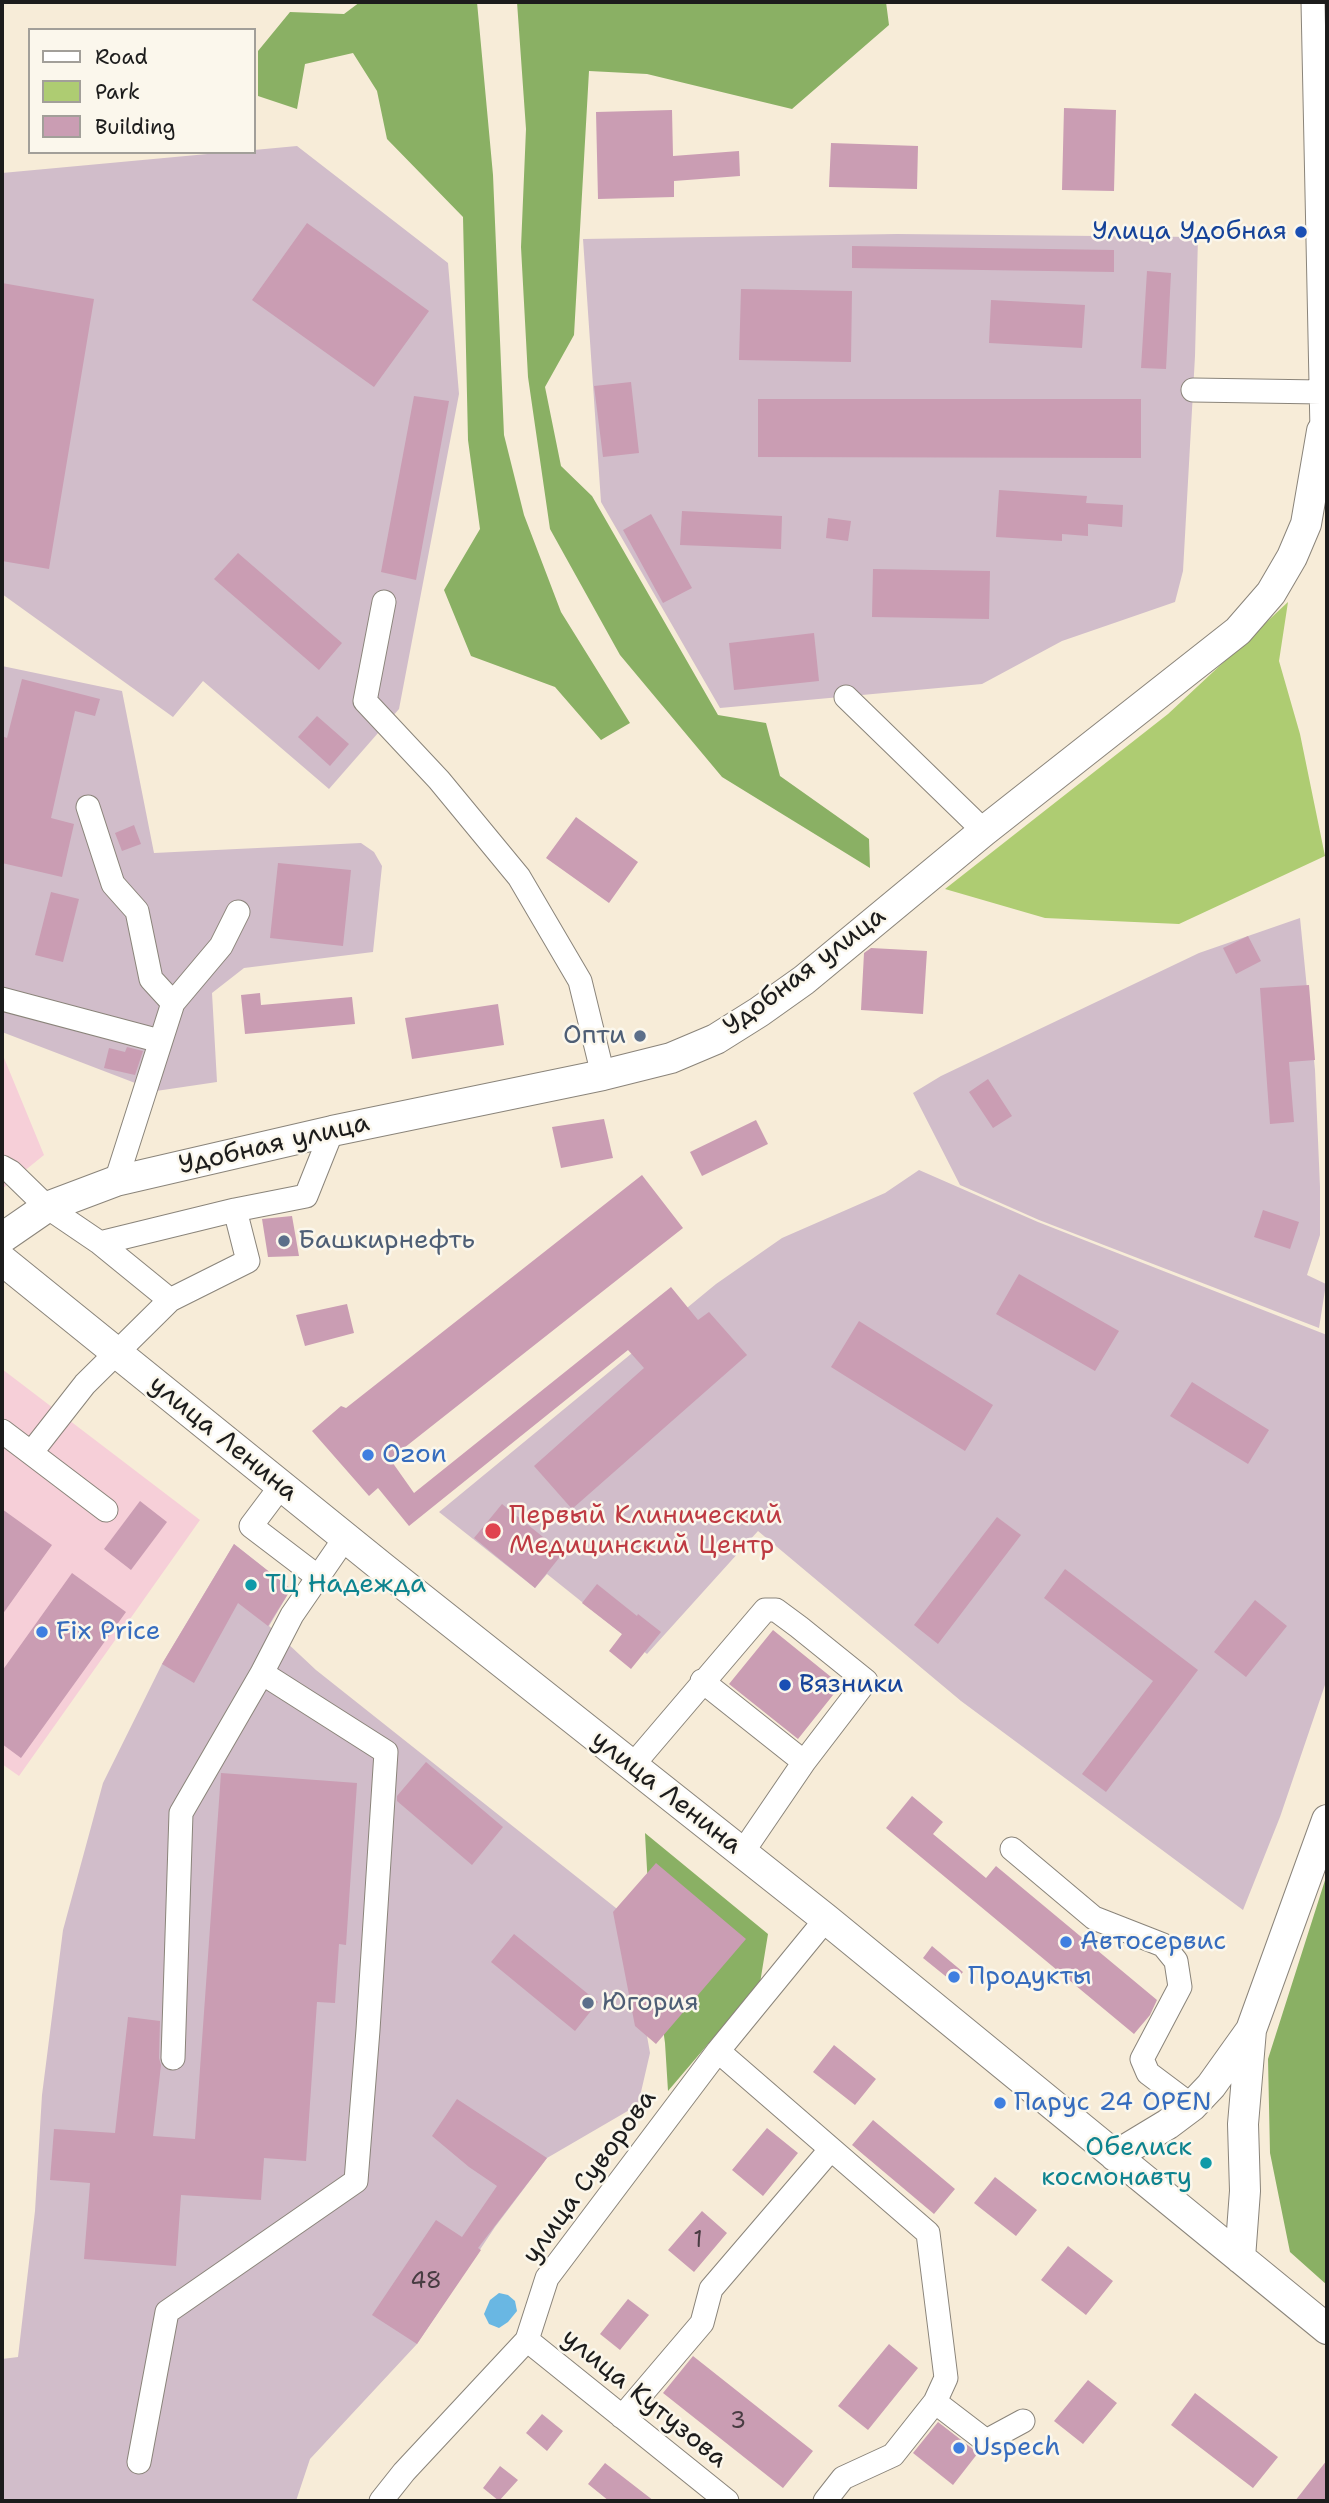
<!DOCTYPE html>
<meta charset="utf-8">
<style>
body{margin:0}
#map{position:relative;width:1329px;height:2503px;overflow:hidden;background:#f7ecd8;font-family:"Shantell Sans",sans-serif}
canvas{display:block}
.frame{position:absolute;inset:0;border:4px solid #1c1c1c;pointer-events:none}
.legend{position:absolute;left:28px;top:28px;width:228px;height:126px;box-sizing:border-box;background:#fbf7ec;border:2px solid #a29f99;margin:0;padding:9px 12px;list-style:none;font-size:21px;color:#1c1c1c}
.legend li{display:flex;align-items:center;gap:14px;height:35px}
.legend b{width:35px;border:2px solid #a29f99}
</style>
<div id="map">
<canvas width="1329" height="2503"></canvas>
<div class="frame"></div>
<ul class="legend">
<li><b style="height:9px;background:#fff"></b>Road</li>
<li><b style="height:19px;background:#aecc72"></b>Park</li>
<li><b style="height:19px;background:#ca9db3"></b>Building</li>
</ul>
</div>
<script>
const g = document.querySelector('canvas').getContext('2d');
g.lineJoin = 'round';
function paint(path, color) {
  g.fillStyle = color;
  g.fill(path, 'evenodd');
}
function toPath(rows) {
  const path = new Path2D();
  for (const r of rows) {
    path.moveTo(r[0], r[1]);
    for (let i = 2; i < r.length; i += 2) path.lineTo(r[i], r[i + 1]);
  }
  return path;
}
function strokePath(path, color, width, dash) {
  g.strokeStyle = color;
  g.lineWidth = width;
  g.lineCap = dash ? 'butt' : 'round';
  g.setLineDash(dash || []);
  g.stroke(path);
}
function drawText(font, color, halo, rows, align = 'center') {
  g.font = font + ' "Shantell Sans",sans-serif';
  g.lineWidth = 5;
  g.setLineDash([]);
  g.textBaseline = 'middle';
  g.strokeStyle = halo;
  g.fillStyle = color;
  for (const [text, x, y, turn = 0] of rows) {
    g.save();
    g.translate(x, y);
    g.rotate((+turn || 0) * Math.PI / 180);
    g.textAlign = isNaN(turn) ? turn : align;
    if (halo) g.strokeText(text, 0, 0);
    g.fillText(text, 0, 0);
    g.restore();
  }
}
paint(toPath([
 [2,1053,44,1155,2,1189],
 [2,1369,200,1520,19,1776,2,1764]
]), '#f6cfd8');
paint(toPath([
 [297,146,448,263,459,394,399,709,329,789,203,681,173,717,2,594,2,173,229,152,254,152,254,150],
 [897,234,1198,237,1195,356,1183,571,1175,602,1062,641,982,684,720,708,601,502,583,239],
 [2,666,122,691,154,853,361,843,374,852,382,866,373,952,244,968,212,993,217,1082,156,1091,2,1032],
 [1300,918,1315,1070,1320,1187,1320,1235,1307,1275,1326,1284,1319,1328,1039,1220,960,1185,913,1093,941,1076,1199,953],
 [919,1170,1038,1222,1327,1335,1327,1679,1280,1817,1243,1910,961,1701,758,1531,647,1654,547,1574,535,1588,439,1512,716,1284,782,1238,885,1193],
 [234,1544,291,1589,269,1626,316,1670,626,1916,650,2053,638,2105,547,2158,495,2227,417,2344,310,2459,296,2501,2,2501,2,2359,18,2357,35,2211,42,2095,63,1930,103,1783,162,1664]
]), '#d1bdca');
paint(toPath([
 [1288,602,1279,661,1300,734,1325,856,1179,924,1045,918,945,889,1168,714]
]), '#aecc72');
paint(toPath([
 [360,2,477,2,493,175,504,435,524,515,561,612,630,723,601,740,555,687,471,656,444,590,480,529,468,440,463,217,387,139,377,91,353,53,305,64,297,109,258,96,258,51,290,12,344,14],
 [517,2,886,2,889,25,792,109,647,74,589,71,574,335,545,387,561,466,592,496,718,715,766,723,780,776,869,839,870,868,722,777,620,655,550,529,528,377,521,247,526,129],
 [645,1833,768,1934,760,1983,668,2091,665,2043,651,1942],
 [1327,1874,1327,2285,1290,2252,1270,2153,1268,2059]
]), '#8ab064');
paint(toPath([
 [499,2293,508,2295,515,2301,517,2311,508,2322,499,2328,489,2324,484,2314,490,2300]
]), '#69b7e3');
paint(toPath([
 [1064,108,1116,110,1114,191,1062,190],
 [672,110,673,156,739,151,740,176,674,181,674,197,598,199,596,112],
 [831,143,918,146,917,189,829,187],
 [307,223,429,311,374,387,252,300],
 [852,246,1114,250,1114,272,852,268],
 [1147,271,1171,273,1166,369,1141,368],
 [2,283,94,299,49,569,2,561],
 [741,289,852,291,851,362,739,360],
 [991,300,1085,305,1082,348,989,343],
 [631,382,639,453,603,457,594,386],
 [414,396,449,401,416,580,381,572],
 [758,399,1141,399,1141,458,758,457],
 [999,490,1087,496,1086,503,1123,505,1122,527,1088,524,1088,536,1062,534,1062,541,996,537],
 [682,511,782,516,781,549,680,545],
 [651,514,692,588,663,603,623,530],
 [828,518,851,521,848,541,826,538],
 [238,553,342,643,319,670,214,579],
 [873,569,990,571,989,619,872,617],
 [814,633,819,681,734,690,729,643],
 [22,679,100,699,95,716,75,711,51,818,74,824,62,877,2,863,2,736,7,738],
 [317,716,349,744,330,766,298,737],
 [576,817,638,862,609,903,546,858],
 [134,825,141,844,122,851,115,833],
 [278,863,351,870,343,946,270,938],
 [51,892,79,899,63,962,35,955],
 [1248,936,1261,961,1236,974,1223,948],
 [871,948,927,951,923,1014,861,1010,864,953],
 [1309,985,1315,1060,1289,1062,1294,1122,1270,1124,1260,988],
 [260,993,261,1005,352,997,355,1024,245,1034,241,995],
 [498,1004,504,1045,412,1059,405,1018],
 [127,1047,143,1051,135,1075,104,1068,109,1048,125,1052],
 [988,1079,1012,1116,993,1128,969,1092],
 [604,1119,613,1158,561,1168,552,1127],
 [756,1120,768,1144,702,1176,690,1152],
 [642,1175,683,1228,390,1459,414,1493,671,1287,698,1320,709,1312,747,1355,572,1509,534,1466,644,1368,628,1350,409,1526,378,1488,369,1496,312,1431,341,1406,346,1408],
 [1263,1210,1299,1222,1290,1249,1254,1237],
 [292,1216,299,1256,268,1257,262,1219],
 [1019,1274,1119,1331,1095,1371,996,1314],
 [347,1304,354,1333,305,1346,296,1315],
 [859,1321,993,1405,965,1451,831,1367],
 [1192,1382,1269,1430,1248,1464,1170,1416],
 [140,1501,167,1522,131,1570,104,1549],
 [502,1504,563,1553,535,1588,474,1538],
 [2,1509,52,1545,2,1615],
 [997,1517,1021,1535,938,1644,914,1625],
 [234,1544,291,1589,268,1626,238,1603,194,1683,162,1664],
 [1065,1569,1198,1670,1106,1792,1082,1774,1153,1681,1044,1598],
 [72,1573,126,1612,21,1758,2,1744,2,1671],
 [597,1584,637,1616,638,1614,661,1632,631,1669,609,1651,622,1634,582,1603],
 [1255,1600,1287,1626,1246,1677,1214,1652],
 [773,1630,841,1685,798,1739,729,1684],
 [426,1762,503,1827,472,1865,397,1801,397,1796],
 [221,1773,357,1783,346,1945,339,1944,335,2003,317,2002,306,2161,264,2158,261,2200,181,2195,176,2266,84,2259,90,2183,50,2180,54,2129,115,2133,128,2017,160,2021,159,2058,161,2065,153,2136,195,2139],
 [912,1796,943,1822,933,1834,986,1878,996,1866,1157,2000,1150,2015,1134,2034,886,1828],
 [656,1863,746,1939,656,2044,635,2026,613,1912],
 [514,1934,598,2002,575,2031,491,1962],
 [932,1946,963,1972,954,1983,923,1958],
 [834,2045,876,2079,855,2105,813,2072],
 [457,2099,547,2158,478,2248,481,2250,417,2344,372,2315,436,2220,462,2237,497,2186,469,2167,432,2136],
 [873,2120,955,2189,934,2214,852,2145],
 [767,2128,798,2153,763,2196,732,2170],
 [995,2177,1037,2210,1016,2236,974,2203],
 [702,2211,727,2233,694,2272,668,2250],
 [1068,2246,1113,2281,1086,2315,1041,2280],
 [628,2299,649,2315,620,2350,600,2334],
 [889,2344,918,2368,868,2430,838,2406],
 [693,2356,813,2451,783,2488,663,2393],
 [1088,2380,1117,2403,1083,2444,1054,2421],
 [1195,2393,1278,2457,1253,2488,1171,2425],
 [542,2414,563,2431,547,2451,526,2433],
 [938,2422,978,2453,953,2485,913,2453],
 [1327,2460,1327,2501,1295,2501],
 [605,2463,654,2501,609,2501,588,2484],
 [500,2466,518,2480,499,2501,483,2488]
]), '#ca9db3');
const minor = toPath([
 [1313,2,1322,431],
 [1193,390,1321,392],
 [384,602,365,701,439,780,519,877,580,981,603,1075],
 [846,697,984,831],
 [88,807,113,884,137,911,151,979,173,1003],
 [2,999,160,1041],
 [2,1167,11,1172,47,1207,100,1243,235,1210],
 [116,1181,173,1003,221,946,238,912],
 [100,1243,170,1300],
 [2,1431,31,1453,85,1384,170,1300,248,1261,235,1210,306,1196,332,1131],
 [31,1453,106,1510],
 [281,1486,251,1526,318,1577],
 [702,1681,804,1762],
 [632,1766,765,1610,776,1610,799,1627,866,1681,804,1762,742,1853],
 [1012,1849,1094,1918,1163,1945,1176,1961,1180,1987,1142,2059,1148,2073,1192,2106],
 [718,2051,928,2233,946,2378,935,2402,986,2441,1023,2421],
 [173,2058,181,1813,262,1673],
 [527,2340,727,2501],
 [622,2417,702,2323,711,2289,831,2149],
 [139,2462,167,2312,356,2181,368,2030,386,1752,262,1673,292,1615,345,1538],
 [381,2501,404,2472,527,2340,547,2278,718,2051,826,1919],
 [825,2501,843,2478,893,2455,935,2402]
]);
const major = toPath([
 [2,1238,47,1207,116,1181,332,1131,603,1075,671,1058,716,1039,759,1012,804,980,984,831,1238,631,1271,593,1292,557,1306,524,1322,431,1327,431],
 [2,1260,383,1568,826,1919,1327,2329],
 [1115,2156,1168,2124,1192,2106,1211,2086,1251,2030],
 [1240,2258,1245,2191,1243,2124,1251,2030,1327,1820]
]);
strokePath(minor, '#8a847a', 25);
strokePath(major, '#8a847a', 32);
strokePath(minor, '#fff', 23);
strokePath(major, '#fff', 30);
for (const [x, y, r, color] of [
 [1301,232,7,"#1a4fb4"],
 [640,1036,7,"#5c6f8a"],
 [284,1241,7,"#5c6f8a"],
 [368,1455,7,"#3f7fe0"],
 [493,1531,9,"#e0444e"],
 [251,1585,7,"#0f9aa8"],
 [42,1632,7,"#3f7fe0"],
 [785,1685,7,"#1a4fb4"],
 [1066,1942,7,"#3f7fe0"],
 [954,1977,7,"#3f7fe0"],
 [588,2003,7,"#5c6f8a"],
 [1000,2103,7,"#3f7fe0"],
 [1206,2163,7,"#0f9aa8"],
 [959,2448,7,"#3f7fe0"]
]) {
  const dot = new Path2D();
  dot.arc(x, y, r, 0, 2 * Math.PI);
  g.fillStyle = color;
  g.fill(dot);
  strokePath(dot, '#fbf7ec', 2.5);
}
drawText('23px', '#483c42', null, [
 ["1",698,2241],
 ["48",426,2282],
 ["3",738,2422]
]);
drawText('26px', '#164399', '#fbf7ec', [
 ["Улица Удобная",1287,232],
 ["Вязники",799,1685,"left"]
], 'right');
drawText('26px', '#1c1c1c', '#fbf7ec', [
 ["Удобная улица",805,972,-37],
 ["Удобная улица",274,1145,-13],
 ["улица Ленина",223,1439,39],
 ["улица Ленина",666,1793,38],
 ["улица Суворова",590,2177,-54],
 ["улица Кутузова",644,2399,39]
]);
drawText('26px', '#4e5e75', '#fbf7ec', [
 ["Опти",626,1036,"right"],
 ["Башкирнефть",298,1241],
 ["Югория",602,2003]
], 'left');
drawText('26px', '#366cbe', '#fbf7ec', [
 ["Ozon",382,1455],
 ["Fix Price",56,1632],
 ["Автосервис",1080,1942],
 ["Продукты",968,1977],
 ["Парус 24 OPEN",1014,2103],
 ["Uspech",973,2448]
], 'left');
drawText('26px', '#be3a42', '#fbf7ec', [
 ["Первый Клинический",509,1516],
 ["Медицинский Центр",509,1546]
], 'left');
drawText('26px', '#0d838f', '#fbf7ec', [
 ["ТЦ Надежда",265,1585],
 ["Обелиск",1192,2148,"right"],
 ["космонавту",1192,2178,"right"]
], 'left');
</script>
